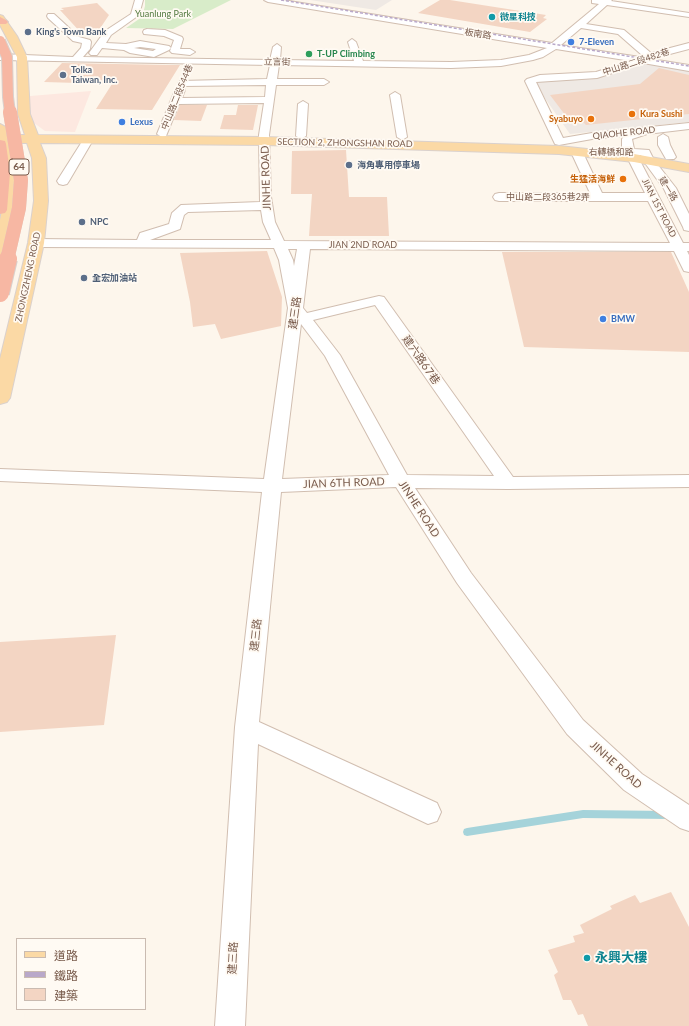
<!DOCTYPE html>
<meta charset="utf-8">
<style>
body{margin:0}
#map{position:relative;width:689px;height:1026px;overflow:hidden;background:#fdf6ec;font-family:Lato,"Noto Sans TC",sans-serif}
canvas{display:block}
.legend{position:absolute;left:16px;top:938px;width:130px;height:72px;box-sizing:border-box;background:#fffaf3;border:1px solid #cabbb1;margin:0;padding:5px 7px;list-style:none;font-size:12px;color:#7a5c4d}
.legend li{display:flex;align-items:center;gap:8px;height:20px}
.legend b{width:20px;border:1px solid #cabbb1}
</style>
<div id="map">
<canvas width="689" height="1026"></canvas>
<ul class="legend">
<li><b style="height:5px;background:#fbd9a5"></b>道路</li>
<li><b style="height:5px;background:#b9a8c9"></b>鐵路</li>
<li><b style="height:11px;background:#f3d5c3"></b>建築</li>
</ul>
</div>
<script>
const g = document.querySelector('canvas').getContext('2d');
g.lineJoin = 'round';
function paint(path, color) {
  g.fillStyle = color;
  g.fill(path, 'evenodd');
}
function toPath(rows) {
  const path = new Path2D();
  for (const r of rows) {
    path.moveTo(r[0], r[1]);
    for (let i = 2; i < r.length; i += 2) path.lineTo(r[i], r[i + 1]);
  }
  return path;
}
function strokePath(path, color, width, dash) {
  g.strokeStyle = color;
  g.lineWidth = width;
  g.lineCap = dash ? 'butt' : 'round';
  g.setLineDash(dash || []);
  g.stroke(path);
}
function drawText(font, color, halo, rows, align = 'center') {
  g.font = font + ' Lato,"Noto Sans TC",sans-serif';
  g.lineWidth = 3.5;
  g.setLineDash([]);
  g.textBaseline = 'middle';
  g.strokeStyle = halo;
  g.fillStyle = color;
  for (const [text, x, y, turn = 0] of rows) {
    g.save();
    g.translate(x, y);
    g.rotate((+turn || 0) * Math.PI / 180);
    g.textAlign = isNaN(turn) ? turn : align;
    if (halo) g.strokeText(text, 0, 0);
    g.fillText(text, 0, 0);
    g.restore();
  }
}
paint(toPath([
 [91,91,75,132,45,131,30,120,30,96]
]), '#fde8e0');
paint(toPath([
 [310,0,392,0,376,10],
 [646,62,689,70,689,122,570,134,535,84,535,81,625,69]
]), '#efe9e4');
paint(toPath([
 [145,0,231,0,173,29,126,28,142,17,145,6]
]), '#d8ecc9');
paint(toPath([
 [583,810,669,811,672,812,673,815,672,818,669,819,583,818,467,836,464,835,463,832,464,829,467,828,583,810]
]), '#a5d3da');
paint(toPath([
 [440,0,450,0,546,15,543,18,547,19,530,32,418,13],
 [97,3,109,15,99,30,83,35,60,10,64,10,61,8],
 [62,63,169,65,180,65,152,110,96,109,112,84,44,82],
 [659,68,689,75,689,114,586,125,584,123,572,124,550,95,640,84],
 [180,105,207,105,201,121,174,120],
 [238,105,258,105,253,130,220,129,224,115,236,115],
 [346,150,349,197,387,197,389,236,309,236,312,194,291,194,292,151],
 [267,251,282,297,281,326,221,339,215,324,193,327,190,302,180,253],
 [502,252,671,252,689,292,689,352,524,347],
 [116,635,104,725,0,732,0,642],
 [671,892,689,927,689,1026,588,1026,583,1014,578,1015,571,1000,563,1000,554,975,558,972,548,950,575,942,573,936,584,933,580,925,612,909,610,906,635,895,640,903]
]), '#f3d5c3');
const minor = toPath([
 [135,0,143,0,139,15,111,35,106,43,126,44,140,41,169,46,171,48,169,50,154,57,130,53,124,50,102,48,97,55,91,55,89,53,105,31,131,14,135,0],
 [140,47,156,49,153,51,134,48,140,47],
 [264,0,283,0,552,43,599,4,592,3,592,0,612,0,611,1,689,13,689,17,607,5,586,24,624,30,651,53,689,43,689,49,651,59,689,65,689,71,643,63,597,78,536,82,563,138,592,133,689,123,689,129,647,134,632,139,634,149,649,150,654,160,676,188,689,214,689,231,684,230,683,227,664,189,645,163,641,155,637,155,683,243,689,243,689,251,687,251,689,255,689,272,684,271,674,251,310,249,303,308,307,313,379,296,384,297,513,477,689,475,689,487,508,489,415,488,471,573,583,720,642,774,689,805,689,831,680,828,624,790,567,734,457,583,396,487,281,492,259,722,437,803,441,812,437,821,428,824,258,744,245,1026,215,1026,235,727,262,492,0,481,0,469,264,479,288,308,279,260,274,248,36,247,31,246,29,243,31,240,36,239,137,240,140,233,169,224,172,213,181,205,260,202,259,135,264,103,179,104,166,136,162,137,157,134,176,88,184,88,185,90,182,98,265,97,266,85,183,86,180,85,178,83,180,81,267,79,270,65,0,60,0,54,73,57,81,48,82,43,73,41,48,18,47,16,48,14,54,14,79,37,90,40,91,42,90,49,83,57,270,60,273,47,277,44,281,47,280,60,354,61,348,42,352,39,356,42,363,61,451,62,501,60,529,55,547,48,268,2,264,0],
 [581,28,618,34,643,56,640,57,561,45,581,28],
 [556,49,631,61,596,72,540,75,527,79,525,81,555,144,559,145,592,139,624,136,622,139,622,149,573,150,571,152,590,193,499,193,495,194,493,197,495,200,499,201,648,201,670,243,284,241,275,222,271,197,269,135,276,85,324,85,329,82,324,79,277,79,279,65,451,68,501,66,533,60,543,57,556,49],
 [584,155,626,155,645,193,602,193,584,155],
 [261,210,263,222,271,240,150,240,180,229,184,215,188,212,261,210],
 [288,249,297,249,294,266,293,260,288,249],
 [375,305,494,476,407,475,340,355,313,320,375,305],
 [301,324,325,356,389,475,282,479,301,324],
 [147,29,165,30,182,37,183,39,180,49,190,49,195,52,190,55,172,53,170,51,174,40,164,36,144,34,143,32,144,30,147,29],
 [395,92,400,95,407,137,402,140,397,137,390,95,395,92],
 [303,101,308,104,306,136,301,139,296,136,298,104,303,101],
 [663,134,668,137,670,145,676,157,674,159,666,159,658,145,658,137,663,134],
 [88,137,93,140,69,181,67,184,63,185,59,184,57,181,83,140,88,137]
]);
const major = toPath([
 [0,15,3,16,17,36,27,57,30,114,38,135,265,137,559,146,634,154,689,164,689,172,634,162,559,154,265,145,40,143,46,158,48,201,44,243,10,398,7,402,0,404,0,359,28,243,34,201,32,158,27,143,15,143,19,172,18,200,8,259,6,262,0,264,0,220,4,200,5,172,2,143,0,143,0,124,11,130,14,135,25,135,18,114,17,57,0,25,0,15]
]);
const highway = toPath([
 [0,17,6,20,8,22,6,24,0,24,0,17],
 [0,140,5,141,6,144,10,173,7,210,5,213,0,214,0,140]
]);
strokePath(minor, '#d1beb0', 2);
strokePath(major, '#dad1cd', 2);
strokePath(highway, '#dad1cd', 2);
paint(minor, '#fff');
paint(major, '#fbd9a5');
paint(highway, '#f7b7a3');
strokePath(toPath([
 [281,0,689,66]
]), '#b9a8c9', 1.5, [3, 2]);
const highwayBridgeFar2 = toPath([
 [0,41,7,57,8,97,10,113]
]);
const highwayBridgeFar1 = toPath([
 [7,260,19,208,21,180,10,112]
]);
const highwayBridge = toPath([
 [0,293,8,259]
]);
strokePath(highwayBridgeFar2, '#dad1cd', 12, []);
strokePath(highwayBridgeFar1, '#dad1cd', 14, []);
strokePath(highwayBridge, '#dad1cd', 20, []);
strokePath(highwayBridgeFar2, '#f7b7a3', 10);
strokePath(highwayBridgeFar1, '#f7b7a3', 14);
strokePath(highwayBridge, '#f7b7a3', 18);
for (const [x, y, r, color] of [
 [492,17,4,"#0f9aa8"],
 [28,32,4,"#5c6f8a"],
 [571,42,4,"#3f7fe0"],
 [309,54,4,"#2e9e5b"],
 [63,75,4,"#5c6f8a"],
 [632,114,4,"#e8710a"],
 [591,119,4,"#e8710a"],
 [122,122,4,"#3f7fe0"],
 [349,165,4,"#5c6f8a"],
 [623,179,4,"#e8710a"],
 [82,222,4,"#5c6f8a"],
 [84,278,4,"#5c6f8a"],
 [603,319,4,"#3f7fe0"],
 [587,958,4,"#0f9aa8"]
]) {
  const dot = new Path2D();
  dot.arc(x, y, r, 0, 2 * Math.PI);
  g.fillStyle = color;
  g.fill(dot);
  strokePath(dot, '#fffaf3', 1.5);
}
drawText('9px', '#537a41', '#fffaf3', [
 ["Yuanlung Park",163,14]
]);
drawText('bold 9px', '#0d838f', '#fffaf3', [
 ["微星科技",500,17]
], 'left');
drawText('bold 9px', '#4e5e75', '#fffaf3', [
 ["King's Town Bank",36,32],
 ["Tolka",71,70],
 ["Taiwan, Inc.",71,80],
 ["海角專用停車場",357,165],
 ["NPC",90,222],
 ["全宏加油站",92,278]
], 'left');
drawText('9px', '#7a5c4d', '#fffaf3', [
 ["板南路",478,34,9],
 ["立言街",277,62,1],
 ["中山路二段482巷",636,62,-18],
 ["中山路二段544巷",177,97,-68],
 ["QIAOHE ROAD",624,133,-6],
 ["SECTION 2, ZHONGSHAN ROAD",345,143,1],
 ["右轉橋和路",611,152],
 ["建一路",668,189,58],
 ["中山路二段365巷2弄",548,197],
 ["JIAN 1ST ROAD",659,208,63],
 ["JIAN 2ND ROAD",363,245],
 ["ZHONGZHENG ROAD",28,277,-78]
]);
drawText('bold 9px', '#366cbe', '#fffaf3', [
 ["7-Eleven",579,42],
 ["Lexus",130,122],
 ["BMW",611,319]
], 'left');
drawText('bold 9px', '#27864d', '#fffaf3', [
 ["T-UP Climbing",317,54]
], 'left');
drawText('bold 9px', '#c56008', '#fffaf3', [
 ["Kura Sushi",640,114,"left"],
 ["Syabuyo",583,119],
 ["生猛活海鮮",615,179]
], 'right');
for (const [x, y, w] of [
 [19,167,20]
]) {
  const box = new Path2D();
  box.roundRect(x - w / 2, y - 8, w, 16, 3);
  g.fillStyle = '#fffaf3';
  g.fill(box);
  strokePath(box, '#7a5c4d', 1);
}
drawText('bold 10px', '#7a5c4d', null, [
 ["64",19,167]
]);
drawText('11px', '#7a5c4d', '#fffaf3', [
 ["JINHE ROAD",266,178,-92],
 ["建三路",295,313,-82],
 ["建六路67巷",421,360,55],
 ["JIAN 6TH ROAD",344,483,-2],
 ["JINHE ROAD",419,509,57],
 ["建三路",256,635,-84],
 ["JINHE ROAD",616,765,42],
 ["建三路",233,958,-87]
]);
drawText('bold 13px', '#0d838f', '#fffaf3', [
 ["永興大樓",595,958]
], 'left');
</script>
